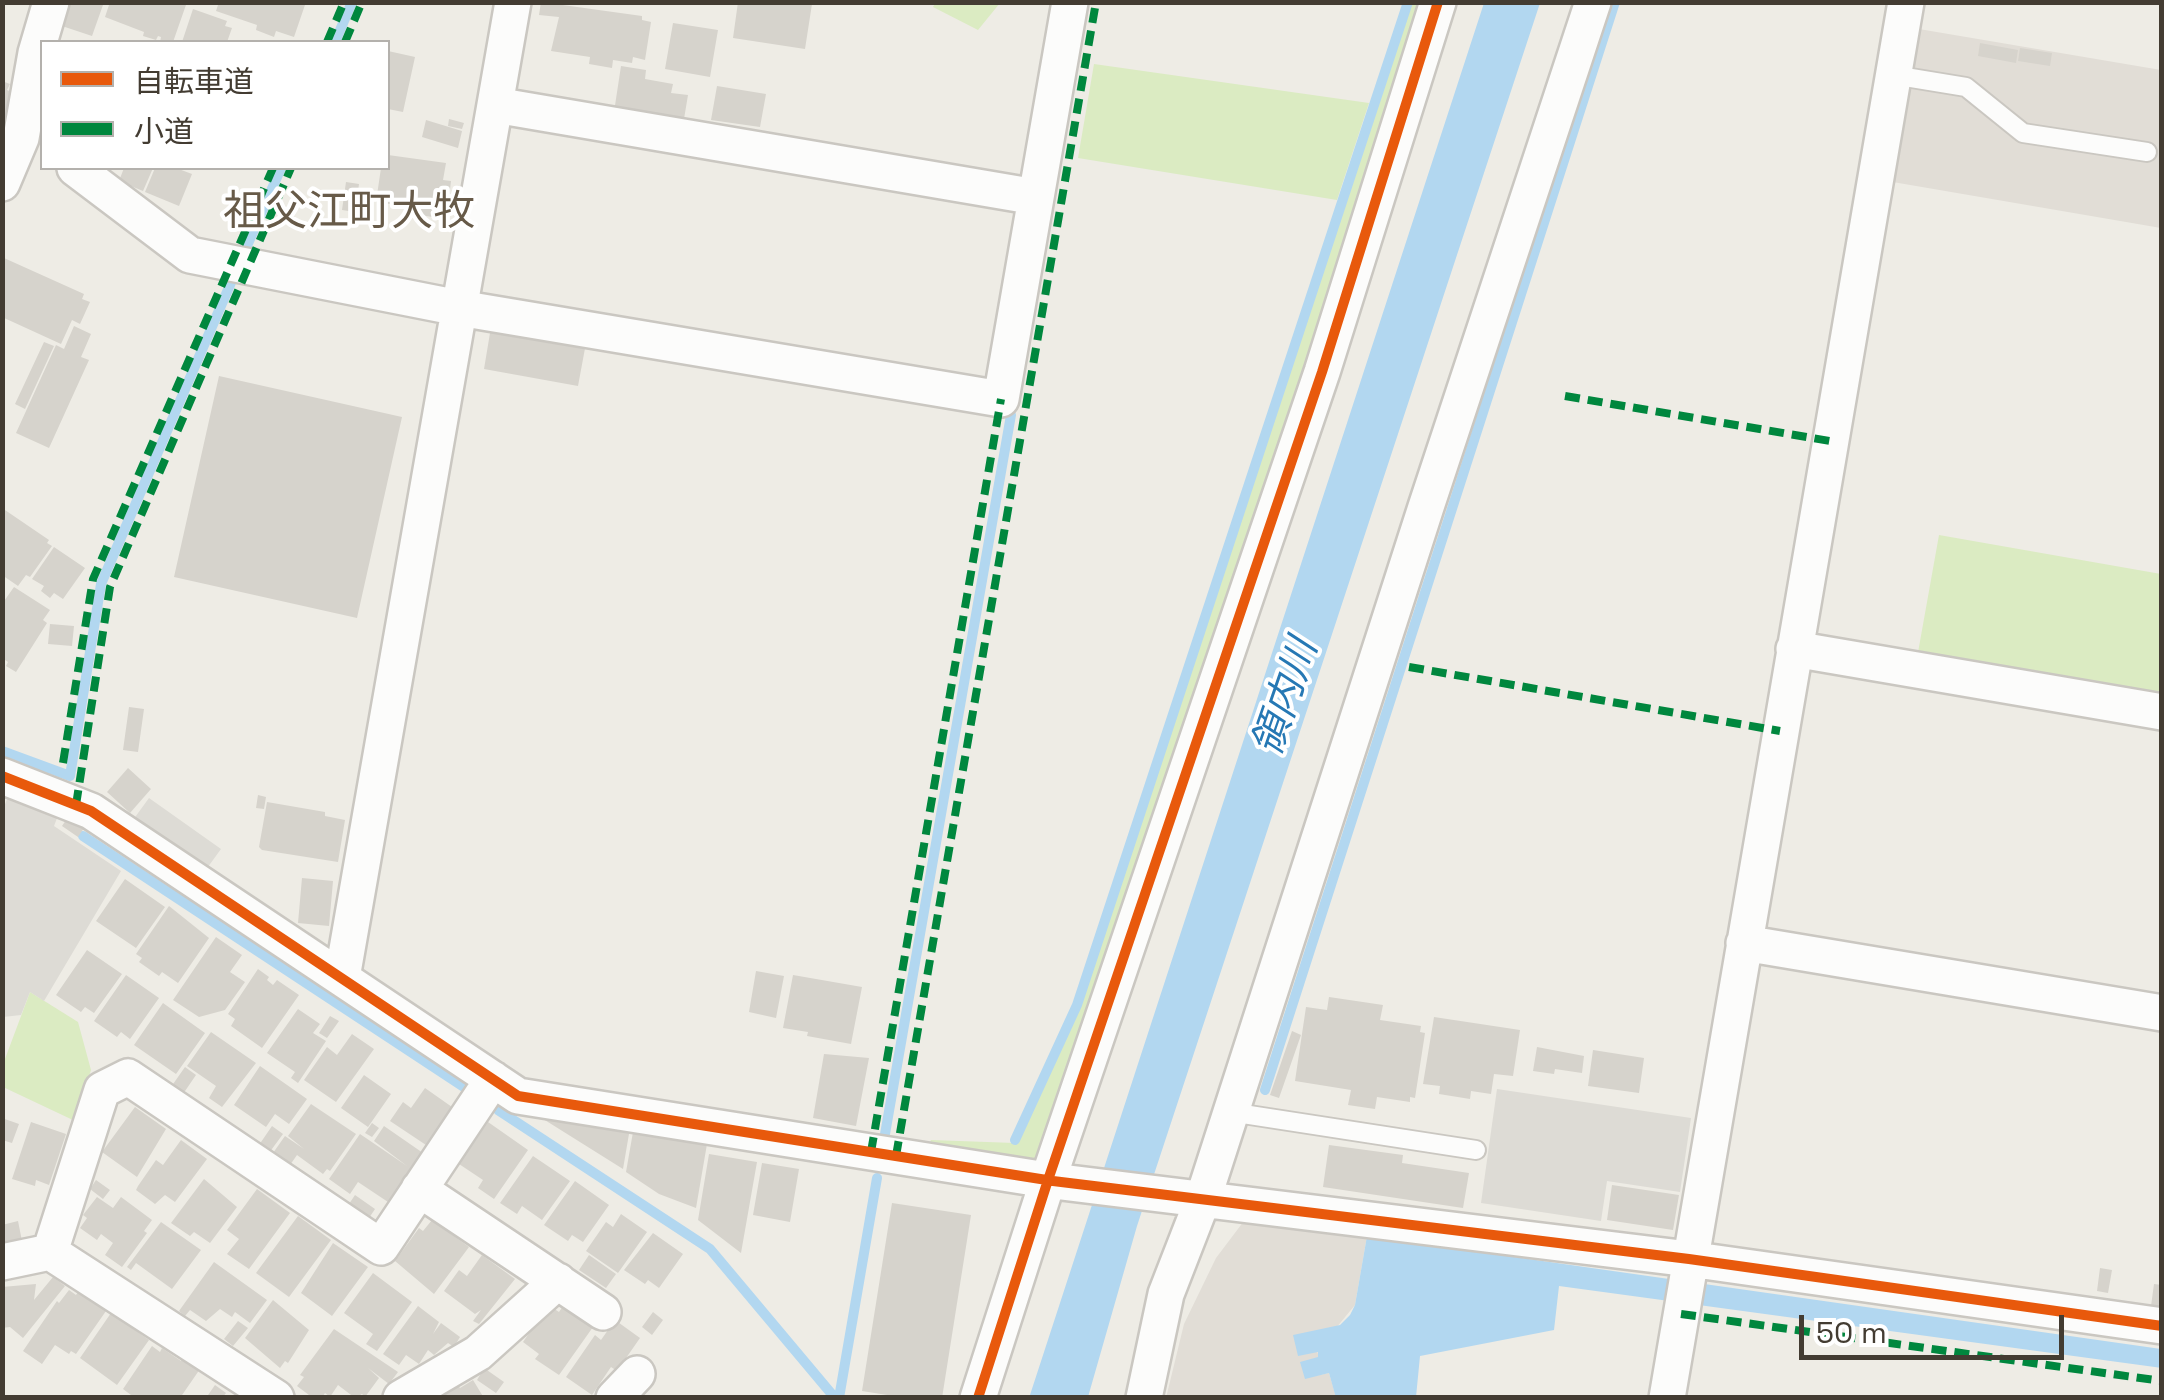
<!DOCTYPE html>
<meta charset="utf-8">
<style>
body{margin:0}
#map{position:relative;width:2164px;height:1400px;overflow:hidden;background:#eeece5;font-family:"Space Grotesk","Noto Sans JP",sans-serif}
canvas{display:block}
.frame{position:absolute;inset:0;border:5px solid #433c32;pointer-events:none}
.legend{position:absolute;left:40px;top:40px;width:350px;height:130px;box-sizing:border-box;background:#fff;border:2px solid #b4b1ad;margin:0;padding:12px 18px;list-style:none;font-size:30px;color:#433c32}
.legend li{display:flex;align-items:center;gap:20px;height:50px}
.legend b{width:50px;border:2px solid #b4b1ad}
.scale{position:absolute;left:1799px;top:1315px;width:265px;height:45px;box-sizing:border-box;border:5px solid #433c32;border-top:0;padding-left:12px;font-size:30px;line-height:35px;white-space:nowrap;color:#433c32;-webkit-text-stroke:8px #fff;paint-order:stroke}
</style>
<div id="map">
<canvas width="2164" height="1400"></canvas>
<div class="frame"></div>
<ul class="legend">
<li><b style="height:12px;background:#e8590c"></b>自転車道</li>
<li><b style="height:12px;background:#00873e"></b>小道</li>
</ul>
<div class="scale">50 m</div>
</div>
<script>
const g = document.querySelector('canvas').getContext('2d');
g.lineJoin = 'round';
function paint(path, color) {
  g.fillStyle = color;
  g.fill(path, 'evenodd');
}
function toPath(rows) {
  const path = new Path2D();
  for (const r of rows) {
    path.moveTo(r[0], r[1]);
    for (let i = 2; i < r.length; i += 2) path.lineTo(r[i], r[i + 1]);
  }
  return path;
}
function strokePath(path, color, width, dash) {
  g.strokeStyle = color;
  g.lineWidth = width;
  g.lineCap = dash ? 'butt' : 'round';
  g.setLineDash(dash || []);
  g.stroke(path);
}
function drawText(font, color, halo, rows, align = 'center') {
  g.font = font + ' "Space Grotesk","Noto Sans JP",sans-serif';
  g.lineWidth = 8;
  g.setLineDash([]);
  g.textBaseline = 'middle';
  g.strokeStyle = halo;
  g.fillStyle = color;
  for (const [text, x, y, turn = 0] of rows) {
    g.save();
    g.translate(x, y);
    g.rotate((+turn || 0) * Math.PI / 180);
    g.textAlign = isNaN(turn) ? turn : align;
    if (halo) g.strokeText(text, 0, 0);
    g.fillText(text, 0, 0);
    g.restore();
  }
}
paint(toPath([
 [1913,28,2161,70,2161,228,1887,181],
 [1247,1217,1367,1236,1355,1305,1317,1351,1319,1357,1305,1378,1329,1373,1336,1397,1166,1398,1184,1324,1216,1258]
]), '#e1ddd6');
paint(toPath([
 [936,2,1000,2,1000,3,978,30,933,7],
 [1411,3,1431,3,1047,1147,1031,1163,925,1152,931,1140,1015,1143,1079,1005],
 [1094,64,1369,103,1337,200,1078,158],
 [1939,535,2161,574,2161,701,1917,658],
 [30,992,78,1022,91,1070,75,1121,3,1087,2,1067]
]), '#dbebc2');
paint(toPath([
 [9,794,59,813,54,826,121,871,44,1001,30,992,21,1015,3,1017,2,812],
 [149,798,221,849,205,871,133,820],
 [1497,1089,1691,1118,1680,1192,1607,1181,1601,1221,1481,1203]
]), '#dddbd5');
paint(toPath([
 [1484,3,1540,3,1137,1226,1088,1397,1029,1398],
 [1367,1236,2161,1349,2162,1368,1559,1286,1554,1330,1420,1356,1416,1397,1336,1398,1329,1373,1305,1379,1300,1362,1318,1357,1318,1352,1298,1356,1293,1335,1340,1325,1350,1315,1355,1305]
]), '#b2d7f0');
strokePath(toPath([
 [335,42,352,2],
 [243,255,281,168],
 [2,751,70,776,101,584,236,271],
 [83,836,464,1087],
 [1265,1090,1615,2],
 [498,1110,710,1249,835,1398],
 [885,1134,1011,415],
 [1015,1140,1077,1005,1408,2],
 [839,1398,877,1178]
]), '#b2d7f0', 10);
paint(toPath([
 [63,2,103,5,92,36,56,24],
 [110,2,187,2,173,42,160,42,161,37,158,36,156,40,143,36,144,32,105,17],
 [219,2,306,2,294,37,276,31,274,37,256,30,257,25,216,11],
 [541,2,642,16,642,20,651,22,645,60,633,57,632,63,613,60,612,68,589,64,590,57,551,51,559,17,539,15],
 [738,2,812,4,805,49,733,38],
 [193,9,227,21,225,26,232,28,227,42,182,42],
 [673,23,718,30,710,77,665,69],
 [1980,43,2018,50,2016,63,1978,56],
 [2020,48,2052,53,2050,66,2018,61],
 [388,51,415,57,403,112,388,109],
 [621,66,646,70,645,79,673,84,671,93,688,95,683,125,614,112],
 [2,81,10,84,7,90,19,95,2,134],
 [717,86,766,94,760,127,711,120],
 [449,119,464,123,462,129,448,126],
 [426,120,462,131,458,148,422,137],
 [388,155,446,163,443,180,451,181,449,199,441,198,438,218,409,213,410,207,376,202,381,168,388,168],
 [124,168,153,168,143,191,119,181],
 [155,168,176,168,192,174,179,206,145,192],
 [346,182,359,184,355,212,342,210],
 [4,258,84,294,82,299,90,302,80,324,72,320,61,344,2,317],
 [74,326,91,334,81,357,89,360,49,448,16,433,56,345,64,349],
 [491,327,586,343,578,386,484,369],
 [44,342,54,346,25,409,15,404],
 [219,376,402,417,357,618,174,577],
 [2,508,49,540,47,543,52,546,30,577,26,575,18,586,2,575],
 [54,547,85,568,63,599,54,593,50,598,41,591,44,586,32,579],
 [14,587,50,610,43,620,47,623,16,672,6,666,8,662,2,658,2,604],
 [50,624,74,626,72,646,48,644],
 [129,707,144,709,138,752,123,750],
 [128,768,151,789,130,813,107,792],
 [258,795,266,797,264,809,256,808],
 [267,802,325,812,325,816,345,820,338,862,262,850,259,847],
 [68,817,84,828,78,837,62,826],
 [302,878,333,881,329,926,298,923],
 [125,879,165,907,136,948,96,921],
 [169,906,209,938,178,983,162,972,159,976,139,962,142,958,136,954],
 [216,937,242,955,230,972,245,982,225,1010,199,1017,173,1000],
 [87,950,122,974,94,1013,85,1007,81,1012,56,995],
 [258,969,269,977,267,980,273,985,277,980,299,995,262,1048,231,1026,235,1019,228,1014],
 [756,971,784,976,776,1018,749,1012],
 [126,975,159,998,130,1039,121,1032,117,1037,94,1021],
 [793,975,862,987,851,1044,807,1036,808,1032,783,1028],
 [1329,997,1383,1005,1380,1020,1421,1026,1420,1032,1425,1033,1415,1098,1410,1097,1410,1102,1377,1097,1375,1109,1348,1105,1351,1090,1295,1081,1306,1007,1327,1010],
 [163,1003,205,1033,176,1074,134,1045],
 [298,1009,320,1024,313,1033,326,1041,298,1083,291,1078,295,1072,267,1053],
 [330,1016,339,1021,327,1038,319,1033],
 [1434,1017,1520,1030,1513,1076,1494,1074,1491,1094,1471,1091,1470,1099,1439,1094,1440,1086,1423,1084],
 [1292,1031,1301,1035,1279,1098,1270,1095],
 [211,1032,256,1063,222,1107,209,1098,216,1086,187,1066],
 [352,1034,374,1049,336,1102,304,1080,327,1047,337,1055],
 [1537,1047,1584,1056,1582,1073,1555,1069,1554,1074,1533,1071],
 [1593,1050,1644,1058,1639,1093,1588,1086],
 [824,1054,869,1058,856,1126,813,1118],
 [260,1066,307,1099,289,1124,275,1114,266,1127,234,1105],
 [185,1067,196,1075,183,1094,171,1087],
 [364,1075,391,1094,368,1127,341,1108],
 [425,1088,452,1107,426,1145,390,1121,403,1102,411,1108],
 [311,1104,356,1134,330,1171,327,1169,323,1174,297,1155,290,1165,273,1153,285,1136,304,1149,288,1136],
 [135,1107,166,1129,137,1177,102,1152],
 [532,1112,630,1128,623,1169],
 [2,1118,19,1124,12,1143,2,1140],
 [31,1122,66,1134,49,1185,36,1180,35,1186,12,1179],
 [488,1122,528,1150,494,1199,478,1188,483,1180,459,1164],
 [372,1123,379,1128,372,1137,365,1133],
 [272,1126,283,1134,269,1153,259,1145],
 [384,1126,423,1153,388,1202,358,1182,350,1194,329,1179,360,1134,407,1166,374,1141],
 [633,1132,707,1144,696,1208,659,1194,626,1172],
 [181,1140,207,1159,175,1202,165,1195,155,1204,136,1190,138,1186,156,1160,163,1165],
 [1329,1145,1403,1155,1402,1163,1469,1173,1463,1208,1323,1187],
 [709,1154,757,1162,741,1253,698,1220],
 [533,1156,570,1181,542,1220,522,1206,517,1214,500,1203],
 [762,1163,799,1169,790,1222,753,1215],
 [204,1179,237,1207,210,1243,194,1232,190,1236,171,1223],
 [96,1180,110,1190,103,1199,90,1189],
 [575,1181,609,1205,583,1242,572,1235,568,1241,544,1225],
 [1612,1185,1679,1195,1673,1230,1607,1220],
 [257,1189,290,1213,249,1269,227,1254,239,1239,227,1230],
 [355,1195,375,1209,369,1218,349,1204],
 [97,1197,113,1208,121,1197,152,1220,144,1231,147,1233,122,1267,105,1255,113,1243,101,1234,97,1240,80,1228,87,1218,83,1215],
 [892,1203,971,1215,942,1398,906,1398,862,1391],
 [621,1214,647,1232,618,1273,586,1251,606,1222,613,1227],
 [298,1216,331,1240,289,1297,256,1273],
 [432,1220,469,1247,434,1294,395,1261,419,1228,423,1231],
 [18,1221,23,1246,2,1250,2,1225],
 [161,1222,201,1250,172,1289,136,1263,131,1270,127,1267],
 [653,1233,683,1254,659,1288,648,1280,645,1284,624,1270],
 [333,1243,368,1267,332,1316,301,1293],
 [482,1255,515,1279,479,1324,473,1321,481,1310,475,1314,444,1291,459,1270,467,1276],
 [589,1255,616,1274,606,1288,579,1270],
 [214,1262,267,1300,250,1323,235,1312,232,1317,220,1309,206,1321,190,1310,185,1316,179,1311],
 [2100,1268,2112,1270,2108,1293,2097,1291],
 [373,1273,412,1302,377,1351,366,1344,373,1334,344,1313],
 [53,1277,65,1286,23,1338,10,1327,2,1328,2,1287,36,1284,34,1300],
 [2154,1284,2162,1285,2162,1307,2151,1306],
 [69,1290,76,1295,78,1292,106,1311,76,1354,71,1351,69,1354,55,1345,42,1364,23,1351,57,1301,59,1303],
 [273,1300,309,1330,288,1363,285,1361,280,1368,245,1338],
 [418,1306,439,1322,433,1334,441,1323,460,1337,454,1347,448,1343,434,1355,428,1350,419,1364,406,1355,399,1365,383,1354],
 [563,1306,593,1327,559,1375,535,1359,539,1354,523,1342,545,1310,549,1313,553,1308,559,1312],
 [653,1312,663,1320,652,1335,642,1327],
 [111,1313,149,1340,117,1385,80,1358],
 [615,1320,640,1338,617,1371,611,1367,592,1395,566,1377,595,1335,601,1340],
 [238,1321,248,1328,233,1346,224,1339],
 [334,1329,398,1372,389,1384,368,1368,379,1378,365,1397,362,1394,355,1398,338,1385,330,1397,325,1393,322,1398,313,1398,297,1386,304,1377,300,1375],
 [152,1346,160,1352,162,1348,181,1361,183,1357,200,1369,180,1398,135,1398,123,1389],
 [484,1368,504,1382,496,1393,477,1380],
 [473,1380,484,1398,438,1398,458,1385,460,1388],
 [215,1385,226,1393,222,1398,206,1398]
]), '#d6d3cc');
const service = toPath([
 [1893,75,1966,87,2023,133,2147,152],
 [1230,1112,1476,1150]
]);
const minor = toPath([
 [495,105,1036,197],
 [75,168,190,255,459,308,1001,399,1070,2],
 [2,183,21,138,36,53,51,2],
 [1794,649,2162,712],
 [2,776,91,811,518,1096,1053,1181,1689,1259,2162,1326],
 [1744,943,2162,1013],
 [342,978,513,2],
 [419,1189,603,1312],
 [50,1252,276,1398],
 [2,1262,50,1252,102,1090,128,1077,381,1247,493,1079],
 [401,1398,478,1353,558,1281],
 [614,1398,637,1374],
 [978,1398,1048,1180,1322,372,1438,2],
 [1144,1398,1166,1294,1203,1199,1426,507,1593,2],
 [1667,1398,1906,2]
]);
strokePath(service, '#cac7c1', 22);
strokePath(minor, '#cac7c1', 40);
strokePath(service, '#fcfcfb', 18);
strokePath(minor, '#fcfcfb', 35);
strokePath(toPath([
 [327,42,344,2],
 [345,42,362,2],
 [1565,396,1830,441],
 [1409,667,1780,731],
 [63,763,93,579,273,168],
 [76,805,110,587,291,168],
 [871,1152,1001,399],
 [896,1156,1096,2],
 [1681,1314,2162,1381]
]), '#00873e', 8, [15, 8]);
strokePath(toPath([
 [2,776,91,811,518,1096,1053,1181,1689,1259,2162,1326],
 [978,1398,1048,1180,1322,372,1438,2]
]), '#e8590c', 10);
drawText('italic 40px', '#2678b4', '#fff', [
 ["領内川",1287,698,-71]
]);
drawText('42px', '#675a48', '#fff', [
 ["祖父江町大牧",349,214]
]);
</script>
